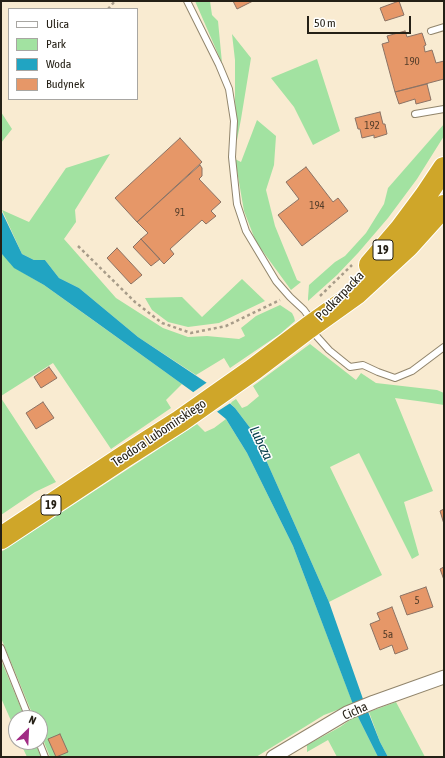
<!DOCTYPE html>
<style>
body{margin:0}
#map{position:relative;width:445px;height:758px;overflow:hidden;background:#f9ebd1;font-family:"Asap Condensed",sans-serif}
canvas{display:block}
.frame{position:absolute;inset:0;border:2px solid #252016;pointer-events:none}
.legend{position:absolute;left:8px;top:8px;width:130px;height:92px;box-sizing:border-box;background:#fff;border:1px solid #a8a6a2;margin:0;padding:5px 7px;list-style:none;font-size:12px;color:#252016}
.legend li{display:flex;align-items:center;gap:8px;height:20px}
.legend b{width:20px;border:1px solid #a8a6a2}
.north{position:absolute;left:8px;top:710px;width:40px;height:40px;box-sizing:border-box;background:#fff;border:1px solid #a8a6a2;border-radius:50%;rotate:24deg;font-size:11px;font-weight:700;line-height:16px;text-align:center;color:#252016}
.north::after{content:'';display:block;margin:auto;width:14px;height:18px;background:#a12c85;clip-path:polygon(50% 0,100% 100%,50% 72%,0 100%)}
.scale{position:absolute;left:307px;top:16px;width:104px;height:18px;box-sizing:border-box;border:2px solid #252016;border-top:0;padding-left:5px;font-size:12px;line-height:14px;white-space:nowrap;color:#252016;-webkit-text-stroke:3px #fff;paint-order:stroke}
</style>
<div id="map">
<canvas width="445" height="758"></canvas>
<div class="frame"></div>
<ul class="legend">
<li><b style="height:5px;background:#fff"></b>Ulica</li>
<li><b style="height:11px;background:#a2e2a1"></b>Park</li>
<li><b style="height:11px;background:#21a4c2"></b>Woda</li>
<li><b style="height:11px;background:#e69768"></b>Budynek</li>
</ul>
<div class="north">N</div>
<div class="scale">50 m</div>
</div>
<script>
const g = document.querySelector('canvas').getContext('2d');
g.lineJoin = 'round';
function paint(path, color) {
  g.fillStyle = color;
  g.fill(path, 'evenodd');
}
function toPath(rows) {
  const path = new Path2D();
  for (const r of rows) {
    path.moveTo(r[0], r[1]);
    for (let i = 2; i < r.length; i += 2) path.lineTo(r[i], r[i + 1]);
  }
  return path;
}
function strokePath(path, color, width, dash) {
  g.strokeStyle = color;
  g.lineWidth = width;
  g.lineCap = dash ? 'butt' : 'round';
  g.setLineDash(dash || []);
  g.stroke(path);
}
function drawText(font, color, halo, rows, align = 'center') {
  g.font = font + ' "Asap Condensed",sans-serif';
  g.lineWidth = 3;
  g.setLineDash([]);
  g.textBaseline = 'middle';
  g.strokeStyle = halo;
  g.fillStyle = color;
  for (const [text, x, y, turn = 0] of rows) {
    g.save();
    g.translate(x, y);
    g.rotate((+turn || 0) * Math.PI / 180);
    g.textAlign = isNaN(turn) ? turn : align;
    if (halo) g.strokeText(text, 0, 0);
    g.fillText(text, 0, 0);
    g.restore();
  }
}
paint(toPath([
 [195,1,210,1,212,15,218,21,222,63],
 [232,34,251,58,241,119,237,140,235,100,235,60],
 [317,59,340,131,313,145,294,107,271,78],
 [1,112,12,129,1,143],
 [257,120,276,136,274,165,266,190,275,226,297,280,301,282,291,290,256,242,244,211,235,159,241,162],
 [444,124,444,136,417,179,388,218,358,253,337,275,308,301,308,298,309,285,335,262,345,256,366,233,384,204,388,188],
 [110,154,75,210,76,222,64,239,116,298,163,328,188,337,207,336,239,339,245,336,241,328,256,316,280,305,292,313,294,317,295,321,280,334,230,368,224,358,196,375,138,337,79,288,59,278,45,260,34,260,22,254,2,210,29,222,66,168],
 [1,253,15,268,44,285,182,384,166,400,171,408,111,449,53,363,1,396],
 [242,279,265,301,219,323,188,327,168,322,152,310,145,298,182,297,202,317],
 [310,344,356,380,361,373,376,383,437,390,444,393,444,405,425,402,395,398,433,491,404,502,419,555,412,559,359,453,330,467,382,575,329,602,295,525,254,433,235,408,230,403,236,399,242,408,247,406,259,396,253,386],
 [1,398,56,482,35,492,1,515],
 [226,419,247,453,293,546,353,704,324,715,256,757,50,757,40,732,40,718,34,718,1,638,1,552,197,424,205,432,214,428],
 [1,660,25,718,16,718,16,732,1,698],
 [396,702,425,757,388,757,380,742,369,712],
 [357,715,378,757,337,757,328,740,307,752,307,745,340,727],
 [20,742,35,742,41,757,27,757]
]), '#a2e2a1');
paint(toPath([
 [1,210,22,254,34,260,45,260,59,278,79,288,138,337,207,383,235,408,254,433,295,525,329,602,363,699,380,742,388,757,378,757,357,715,293,546,247,453,226,419,193,392,93,320,44,285,14,268,1,253]
]), '#21a4c2');
paint(toPath([
 [209,381,232,402,215,413,192,393]
]), '#f9ebd1');
const building = toPath([
 [233,1,253,1,237,9,233,1],
 [399,1,404,15,385,21,380,8,399,1],
 [405,31,407,37,422,33,426,45,424,46,425,52,432,50,436,63,444,61,444,79,395,92,382,44,389,42,387,36,405,31],
 [427,84,431,100,416,104,415,99,399,104,395,92,427,84],
 [380,112,383,124,385,124,387,134,374,138,374,135,362,138,360,129,358,129,355,118,380,112],
 [180,138,202,162,137,222,115,198,180,138],
 [200,165,202,168,202,176,199,179,221,202,211,211,216,216,206,224,202,220,170,249,174,254,164,264,141,239,148,233,137,222,200,165],
 [306,167,333,202,338,198,348,211,302,246,278,215,299,199,286,182,306,167],
 [141,239,160,259,151,266,133,247,141,239],
 [117,248,142,275,131,284,107,258,117,248],
 [49,367,57,378,41,388,34,377,49,367],
 [43,402,54,418,36,429,26,413,43,402],
 [444,509,444,524,440,511,444,509],
 [444,567,444,580,440,569,444,567],
 [426,587,433,607,407,615,400,596,426,587],
 [392,607,408,649,395,654,392,645,380,650,370,624,380,620,377,613,392,607],
 [60,734,68,752,56,757,48,739,60,734]
]);
paint(building, '#e69768');
strokePath(building, '#8b7264', 1);
const lane = toPath([
 [187,1,219,65,229,89,234,121,232,157,237,204,246,231,276,281,290,297,304,310,312,321],
 [431,31,444,27],
 [415,114,444,109],
 [311,330,329,350,350,367,363,365,378,372,395,378,412,371,444,347],
 [1,648,29,718],
 [39,742,45,757]
]);
const street = toPath([
 [273,757,347,713,374,702,444,677]
]);
const highway = toPath([
 [370,265,400,230,426,195,444,168],
 [1,538,125,456,180,421,254,369,308,328,357,293,408,246,444,206]
]);
strokePath(lane, '#91856c', 8);
strokePath(street, '#91856c', 15);
strokePath(highway, '#fff', 24);
strokePath(toPath([
 [108,9,115,1],
 [78,246,135,302,162,323,191,333,226,326,280,300],
 [320,296,352,265]
]), '#a79c89', 2.5, [3, 3]);
strokePath(lane, '#fff', 6);
strokePath(street, '#fff', 13);
strokePath(highway, '#cfa629', 22);
drawText('11px', '#553e2a', null, [
 ["190",412,62],
 ["192",372,126],
 ["194",317,206],
 ["91",180,213],
 ["5",417,601],
 ["5a",388,635]
]);
for (const [x, y, w] of [
 [383,250,20],
 [51,505,20]
]) {
  const box = new Path2D();
  box.roundRect(x - w / 2, y - 10, w, 20, 3);
  g.fillStyle = '#fff';
  g.fill(box);
  strokePath(box, '#252016', 1);
}
drawText('bold 12px', '#252016', null, [
 ["19",383,250],
 ["19",51,505]
]);
drawText('13px', '#252016', '#fff', [
 ["Podkarpacka",340,296,-46],
 ["Teodora Lubomirskiego",159,433,-34],
 ["Cicha",355,711,-24]
]);
drawText('italic 14px', '#073e4b', '#fff', [
 ["Lubcza",261,443,64]
]);
</script>
